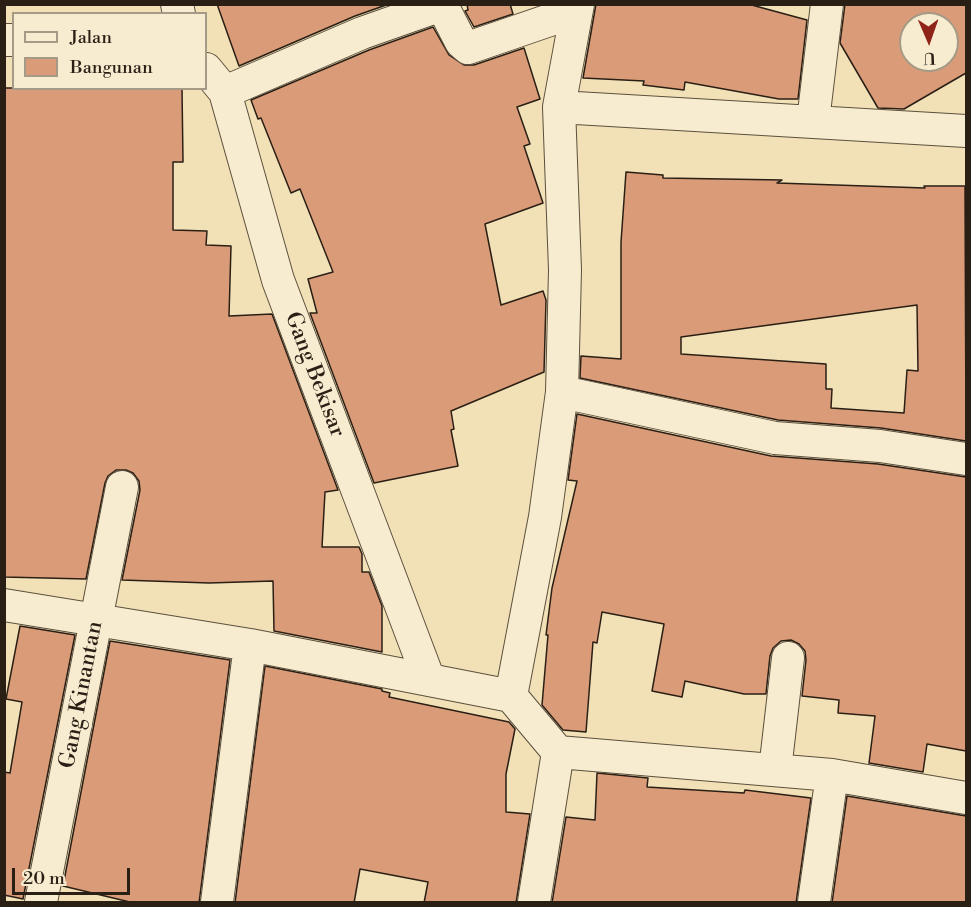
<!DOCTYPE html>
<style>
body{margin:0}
#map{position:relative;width:971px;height:907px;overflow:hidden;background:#f2e1b7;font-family:"Libre Bodoni",serif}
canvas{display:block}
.frame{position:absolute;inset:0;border:6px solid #2a1f15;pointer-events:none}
.legend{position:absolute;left:12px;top:12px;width:195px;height:78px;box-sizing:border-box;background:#f7ecd0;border:2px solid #a59a85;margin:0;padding:8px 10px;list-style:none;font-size:18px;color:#2a1f15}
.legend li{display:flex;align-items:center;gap:12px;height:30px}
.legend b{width:30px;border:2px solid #a59a85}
.north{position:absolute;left:899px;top:12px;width:60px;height:60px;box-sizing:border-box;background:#f7ecd0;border:2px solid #a59a85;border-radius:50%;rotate:178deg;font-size:16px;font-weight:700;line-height:24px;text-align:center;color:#2a1f15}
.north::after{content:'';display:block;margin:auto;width:21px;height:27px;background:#8f2418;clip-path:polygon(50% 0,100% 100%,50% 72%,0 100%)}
.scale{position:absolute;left:12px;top:868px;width:118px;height:27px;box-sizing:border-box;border:3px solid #2a1f15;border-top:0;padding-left:8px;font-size:18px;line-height:21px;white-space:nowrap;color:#2a1f15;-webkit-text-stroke:4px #f7ecd0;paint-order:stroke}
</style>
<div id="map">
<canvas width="971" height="907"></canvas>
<div class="frame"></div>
<ul class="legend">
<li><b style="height:8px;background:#f7ecd0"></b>Jalan</li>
<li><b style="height:16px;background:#da9c78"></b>Bangunan</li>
</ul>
<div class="north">U</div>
<div class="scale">20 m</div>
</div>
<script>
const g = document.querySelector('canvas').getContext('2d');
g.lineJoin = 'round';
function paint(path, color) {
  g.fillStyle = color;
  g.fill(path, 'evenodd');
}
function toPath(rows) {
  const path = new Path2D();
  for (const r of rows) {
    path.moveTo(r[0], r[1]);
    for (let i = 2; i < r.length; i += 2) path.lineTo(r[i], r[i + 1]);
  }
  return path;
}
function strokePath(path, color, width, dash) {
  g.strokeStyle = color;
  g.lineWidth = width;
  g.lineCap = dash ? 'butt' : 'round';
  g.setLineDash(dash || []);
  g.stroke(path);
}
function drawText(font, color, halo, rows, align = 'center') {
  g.font = font + ' "Libre Bodoni",serif';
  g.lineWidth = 6;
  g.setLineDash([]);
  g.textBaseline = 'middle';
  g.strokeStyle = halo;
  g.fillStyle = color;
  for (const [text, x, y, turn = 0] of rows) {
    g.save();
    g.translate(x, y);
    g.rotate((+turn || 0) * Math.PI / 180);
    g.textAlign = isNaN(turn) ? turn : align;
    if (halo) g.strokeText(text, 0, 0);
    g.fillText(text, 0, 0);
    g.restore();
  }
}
const building = toPath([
 [217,4,389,4,355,16,239,66,217,4],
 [467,4,510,4,513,14,474,27,465,11,468,10,467,4],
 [596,4,748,4,807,20,798,99,779,99,685,82,684,90,643,85,644,81,583,78,596,4],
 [845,4,966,4,966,73,904,109,878,108,840,43,845,4],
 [911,24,947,24,947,60,911,60,911,24],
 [433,27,449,55,464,65,474,65,524,48,540,99,517,107,530,144,524,146,543,203,485,224,501,305,543,291,546,300,544,372,451,411,454,429,451,430,458,466,374,483,310,313,317,313,308,279,333,272,300,189,291,193,261,118,258,119,251,100,369,50,433,27],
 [4,88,182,88,183,162,173,162,173,230,207,231,206,245,231,246,229,316,272,314,338,490,325,492,322,547,359,547,362,554,362,572,369,572,382,606,382,652,274,631,273,581,209,583,122,580,140,490,139,481,133,473,126,470,116,470,108,476,105,483,86,579,4,577,4,88],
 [626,172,663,175,663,178,782,180,777,183,925,188,924,186,965,186,966,441,881,428,778,420,580,378,581,356,621,359,621,242,626,172],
 [917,305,918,371,907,370,904,413,831,408,832,389,826,389,826,364,681,354,681,337,917,305],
 [577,414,771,456,878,464,966,477,966,751,927,744,923,772,869,763,875,716,838,713,839,700,802,696,806,660,805,651,799,644,791,640,781,641,773,648,770,656,766,694,744,694,685,681,682,697,652,691,664,624,602,612,597,643,593,642,586,732,563,730,542,705,548,635,546,635,552,588,577,481,568,480,577,414],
 [20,626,75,635,23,899,4,895,4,772,10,773,22,702,6,699,20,626],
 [110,641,230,660,199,903,134,903,63,886,110,641],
 [265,666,382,689,382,691,390,693,389,697,509,722,515,729,506,774,506,812,530,814,516,903,424,903,428,882,360,869,354,903,235,903,265,666],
 [597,773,648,778,647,787,744,793,745,790,811,798,796,903,552,903,566,817,595,820,597,773],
 [847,796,966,816,966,903,832,903,847,796]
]);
paint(building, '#da9c78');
strokePath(building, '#2a1f15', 1.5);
const minor = toPath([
 [177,4,179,14],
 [578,4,559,107,565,270,562,392,545,517,511,696,558,752,832,775,966,798],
 [4,40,14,40],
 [206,69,225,92,278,280,429,680],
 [225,92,362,33,433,8,444,9,461,42,468,48,576,11],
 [559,107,966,131],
 [813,121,827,4],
 [562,392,775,438,880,446,966,459],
 [4,605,250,645,511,696],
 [775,770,788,658],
 [41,902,122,487],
 [217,902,250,645],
 [534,902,558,752],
 [814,902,832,775]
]);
strokePath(minor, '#5c503e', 34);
strokePath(minor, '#f7ecd0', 32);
drawText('22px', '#2a1f15', '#f7ecd0', [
 ["Gang Bekisar",314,375,69],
 ["Gang Kinantan",82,695,-79]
]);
</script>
